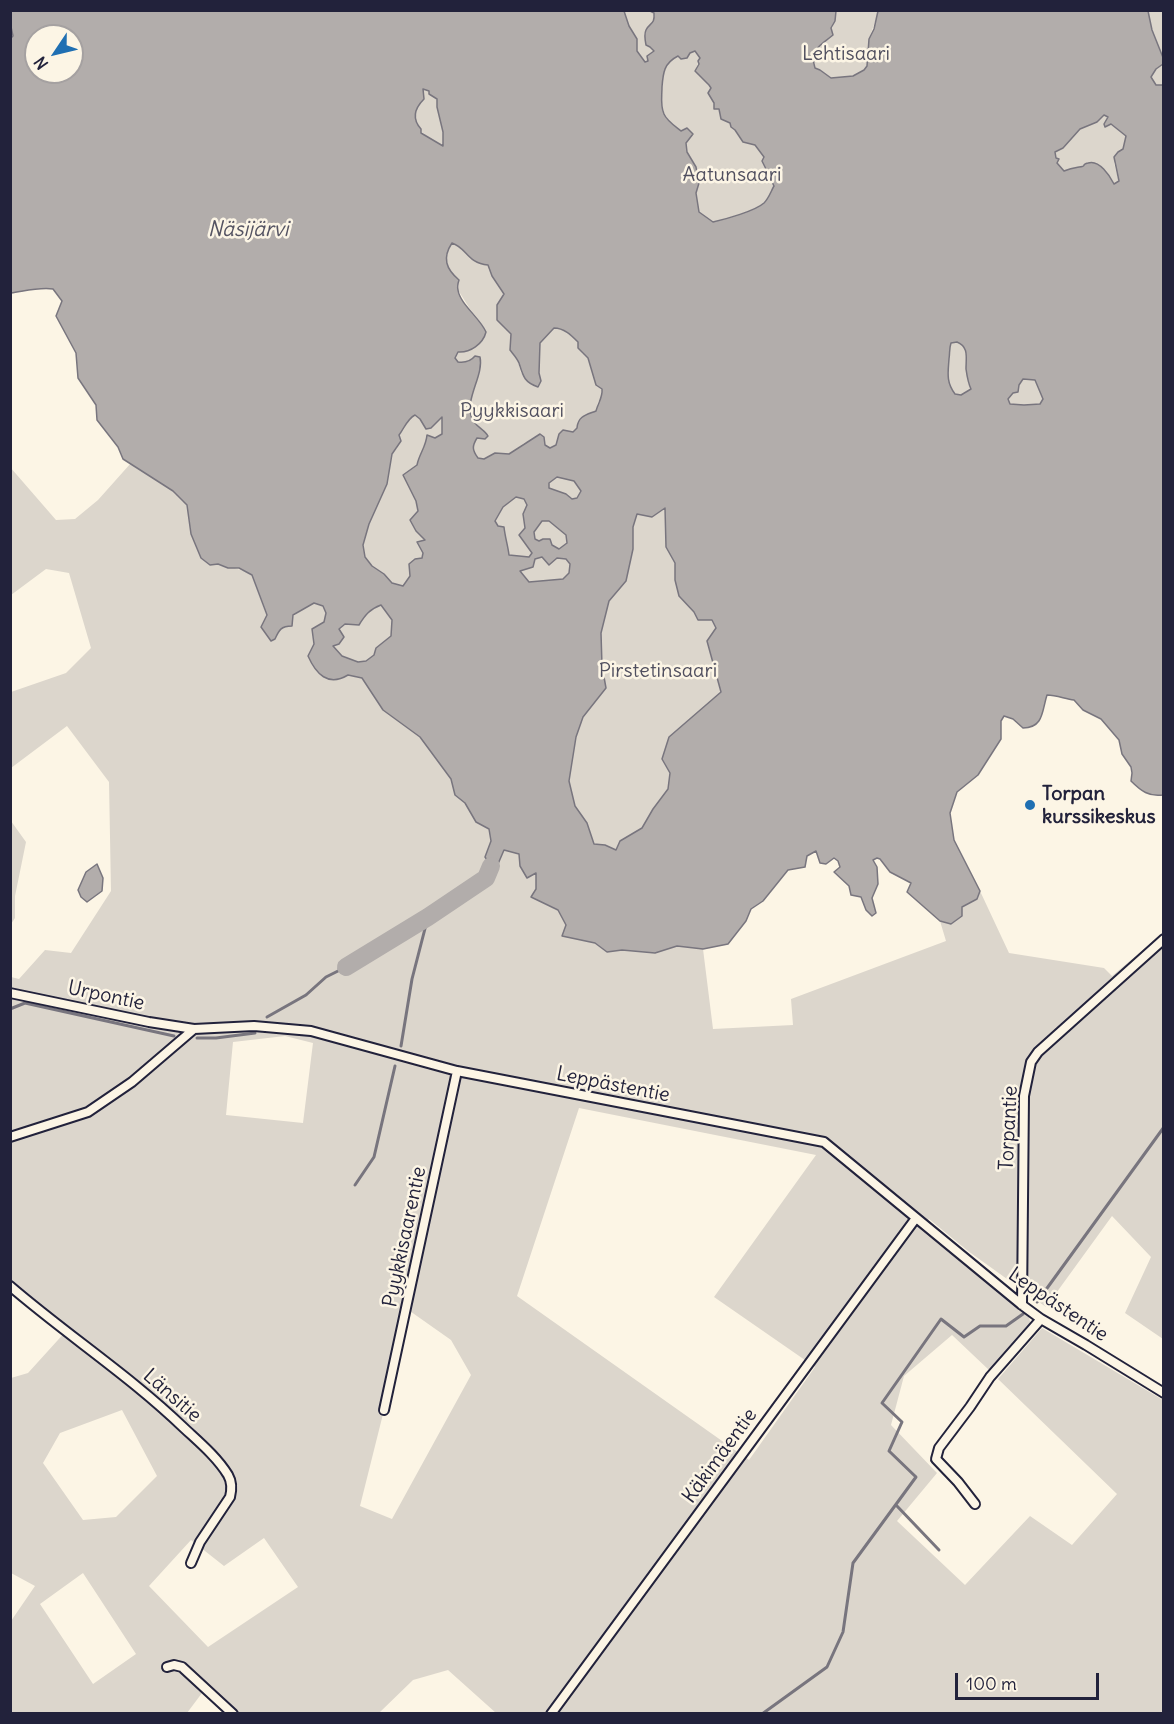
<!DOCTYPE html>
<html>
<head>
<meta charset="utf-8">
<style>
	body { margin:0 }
	#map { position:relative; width:1174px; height:1724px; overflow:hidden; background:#fcf5e5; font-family:Delius,sans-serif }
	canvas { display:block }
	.frame { position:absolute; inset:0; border:12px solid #22223b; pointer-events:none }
	.north { position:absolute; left:24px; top:24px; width:60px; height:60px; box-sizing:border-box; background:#fcf5e5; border:2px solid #a5a1a1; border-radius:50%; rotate:235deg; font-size:16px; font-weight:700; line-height:24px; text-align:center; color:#22223b }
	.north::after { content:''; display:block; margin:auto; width:21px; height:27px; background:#1f6fb2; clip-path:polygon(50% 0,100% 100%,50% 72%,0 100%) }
	.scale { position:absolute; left:955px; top:1673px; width:144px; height:27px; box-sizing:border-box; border:3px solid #22223b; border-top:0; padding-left:8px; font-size:18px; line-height:21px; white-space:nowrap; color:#22223b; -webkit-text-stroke:4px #fcf5e5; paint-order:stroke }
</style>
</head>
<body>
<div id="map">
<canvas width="1174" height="1724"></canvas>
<div class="frame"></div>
<div class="north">N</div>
<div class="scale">100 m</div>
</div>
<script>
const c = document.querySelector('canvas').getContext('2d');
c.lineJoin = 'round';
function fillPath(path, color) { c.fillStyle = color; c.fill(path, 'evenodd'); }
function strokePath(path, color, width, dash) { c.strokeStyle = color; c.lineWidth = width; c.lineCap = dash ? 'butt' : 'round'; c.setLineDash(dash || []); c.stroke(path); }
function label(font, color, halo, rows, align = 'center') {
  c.font = font + ' Delius,sans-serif'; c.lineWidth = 5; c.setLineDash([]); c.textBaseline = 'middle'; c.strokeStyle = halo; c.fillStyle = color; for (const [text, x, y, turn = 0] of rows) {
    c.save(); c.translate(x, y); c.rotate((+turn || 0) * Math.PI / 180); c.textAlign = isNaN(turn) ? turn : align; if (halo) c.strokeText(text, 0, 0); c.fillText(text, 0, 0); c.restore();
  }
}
const green = new Path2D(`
	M650,10L654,13C655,21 652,24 646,29L650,47L654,51L648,61L645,62L637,51V39L629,26L623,12L624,11Z
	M836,11H878V13L869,39L867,66L864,70L853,76L831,78L814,68L812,59L818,45L827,40L835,21Z
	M1148,11H1163V60L1152,30Z
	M695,51L700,58L695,71L709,85L719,111L721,119L730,123L747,142L755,145L764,157L762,161L774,186C771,191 768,199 764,203C754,211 725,219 713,222L699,213L696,193L699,182L696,167L687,152L686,143L690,137C676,129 663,118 661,102C660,96 662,90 662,83C662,77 662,71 666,65C673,55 685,56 695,51Z
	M1163,64V85H1156L1151,78L1156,69Z
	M422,89L429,91V94L437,98V107L443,132L444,147C411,129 412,123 422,89Z
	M1104,115L1109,117L1111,124L1126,136L1123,150L1114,163L1119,182L1114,184L1111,179L1089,162C1081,168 1073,167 1064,171L1057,163L1055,152L1063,148L1080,129L1097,122Z
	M452,243L460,246L464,252L488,265L492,276L504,294L497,305V320L511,334L510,350L518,361L521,373L541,381L539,373L540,343L554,328H561L570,335L578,342L582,353L588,358L594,377L602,389L603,395L598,402L596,411L588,414L577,422V428L573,432L563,430L559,434L557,445L550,448L545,445L544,437L524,443L509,454L516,497L524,499L527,506L542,521H549L566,535V559L570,564L569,573L476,822L489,829L491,841L498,864L504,849L519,854L520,866L527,877L536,872V890L531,897L559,910L566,925L562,936L595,943L607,952L622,950L655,953L677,946L703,949L713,1029L793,1025L791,999L946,941L940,921L951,924L962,907L977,899L980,891L1009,953L1104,968L1112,976L1163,933V1339L1125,1313L1151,1257L1112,1216L1046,1307L968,1251L929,1219L921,1230L1029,1317L1031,1326L990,1371L952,1335L904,1376L891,1425L937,1473L897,1521L965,1585L1030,1516L1072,1545L1117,1494L998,1379L1042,1328L1163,1400V1713H496L448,1670L413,1680L379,1713H226L202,1693L187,1713H11V1621L35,1586L11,1573V1378L28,1373L67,1330L11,1286V977L19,979L45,950L71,953L111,891L109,782L67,726L11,768V692L66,673L91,648L69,573L46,569L11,595L10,467L56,520L75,519L98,500L131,463L173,491L187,505L191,534L210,565C224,564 240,569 252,575L275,639C282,622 298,612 314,603L323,606L326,613L324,622L312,629L314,644L308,656L346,657L342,656L333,646L339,629L345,624L359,625C365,615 370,610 381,605L384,574L372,566L365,557L363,545L369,524L389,472L392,454L397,448L399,435L404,429L411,417L415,415L420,419L424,426L431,428L442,416V434L484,430C480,427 474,424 472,419C466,405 477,379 481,365L472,360L465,363L457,362L455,358L479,320L470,309L458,290L459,280C446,269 442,258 452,243ZM285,1036L313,1043L303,1123L226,1115L233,1042ZM579,1108L816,1155L714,1297L815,1367L749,1460L517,1296ZM407,1309L451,1340L471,1375L392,1519L360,1506L384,1410ZM122,1410L157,1476L116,1517L83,1520L43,1463L60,1433ZM264,1538L298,1587L208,1647L149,1586L191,1540L224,1566ZM83,1573L136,1654L93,1684L40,1604Z
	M956,342C969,347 966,357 966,369C967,376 968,383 971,390L961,395L955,394C946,382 948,373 949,359C950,353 949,349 951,343Z
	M1023,379L1035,380L1043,399L1040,404L1033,406L1010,404L1008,400Z
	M557,477L574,481L581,491L577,498L572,499L566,494L549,488V483Z
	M666,508V547L675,563V580L679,596L694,612L698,620H712L716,628L707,641L721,693L669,737L662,759L670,773L668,789L653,809L642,828L620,841L617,850L605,845L594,844L587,823L575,806L569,781L571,766L540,717L601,654V633L609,601L626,580L633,549V527L637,514Z
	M11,821L26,842L15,896V918L11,924Z`);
const water = new Path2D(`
	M10,11H624L629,26L637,39V51L645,62L648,61L647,56L654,51L650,47L646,45C645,40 644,34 646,30C650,22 655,25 654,13L650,11H836L835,21L831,28L833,35C821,45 809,49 815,68L820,70L831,78L853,76L864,70L867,66L869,39L874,29L878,11H1148L1152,30L1164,60L1163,64L1156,69L1151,77L1156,85H1164L1163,795C1149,797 1141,791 1131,781L1132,773L1131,767L1122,754L1119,740L1101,719L1083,710L1074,700C1065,699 1057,695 1047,695C1042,710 1044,728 1023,728L1013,719L1004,716L1001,721V739L978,775L957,792L950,813L954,840L980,891L977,899L962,907V916L951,924L940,921L907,892L911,883L890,872L880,859L877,858L873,860L877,867L878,884L872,898L876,913L872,916L866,910L861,897L851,895L849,886L834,872L840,867L838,861L834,858L826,864L820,863L816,851L807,856L805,867L788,870L763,901L751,909L746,921L728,944L703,949L677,946L655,953L622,950L607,952L595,943L562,936L566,925L558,910L531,897L536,889V873L527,878L520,866L519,854L504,850L498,864L491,866L485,857L491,841L489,829L476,822L465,803L455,795L451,779L420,737L383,710L362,678L348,675C328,687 316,674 308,656L314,644L312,629L324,622L326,613L323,606L314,603L293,615L292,626C281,626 279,630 275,639L271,641L261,627L267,615L252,575L239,568H228L218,564L210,565L201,558L191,534L187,505L173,491L123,459L118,447L97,420L96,405L78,378L76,353L56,316L62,301L53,289C39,287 25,291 11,293L10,39L13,36L11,27ZM36,36H72V72H36ZM695,51L700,58L698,61L699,64L695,71L709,85L711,88L708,93L714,103V109H719L721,119L730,123L731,127L735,130L743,142L755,145L764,157L762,161L769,175L767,177L771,180L774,186C771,191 769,198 764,203C755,211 726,219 713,222L699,212L696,193L699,183L696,167L687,152L686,143L693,134L687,128L681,131C676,127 667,121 664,114C660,105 662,97 662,87C663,73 664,63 678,56L681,59L687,58L690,53ZM423,89L429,91V94L437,99V107L443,132V146L421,133V129C411,118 415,108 424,99ZM1104,115L1108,117L1104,124L1105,127L1111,124L1126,136L1123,149L1118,152L1114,157L1119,181L1114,184C1110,176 1099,159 1088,163C1080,165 1088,166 1079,167C1072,168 1071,168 1064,171L1057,163L1059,159L1056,158L1055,152L1063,148L1080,129L1097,122ZM452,243C467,248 467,263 488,265L492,276L504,294L497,305V320L511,334L510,350C513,354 517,358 519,363C523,376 524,382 538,387L541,381L539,373L540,343L554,328C564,328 571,335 578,342V348L588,358L596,385L602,389C603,397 598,403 596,411C586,415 578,416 577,428L573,432L563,430L559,434L556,445L550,448L545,445L544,437L540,434L509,454L495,453L484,459L478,458C472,450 472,446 477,438L485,439L488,436C484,429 475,426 472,419C464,399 484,376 480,357L475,356C470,362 465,363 458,362L455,358L458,352C470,353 483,344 486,332C480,318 460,304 458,290C457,286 458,283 459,280C446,269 442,258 452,243ZM957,342C969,347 966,357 966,369C967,376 968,383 971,389L961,395L955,394C946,382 948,373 949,359C950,353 949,349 951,343ZM1023,379L1035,380L1043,399L1040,404L1024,405L1010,404L1008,399L1013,393L1018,392L1019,385ZM415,415L420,419L426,429L431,428L442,417V434L435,438L427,435C426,447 419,454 417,465L403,475L416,501L418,511L410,520L416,531L425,540L417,542L423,553L422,558L415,559L409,564L410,576L403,586L392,583L384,574L372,566L365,557L363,545L369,524L387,484L392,454L401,441L399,435C404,429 407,419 415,415ZM557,477L574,481L581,491L577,498L572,499L566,494L549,488V483ZM516,497L524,499L527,505L523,514L525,528L519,535L532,553L529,557L509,555C508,546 505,537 504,527L498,526L495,521L503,507ZM665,508L666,547L675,563V580L679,596L694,612L698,620H712L716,628L707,641L721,692L669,737L662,759L670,773L668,789L653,809L642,828L620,841L616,850L605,845L594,844L587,823L575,806L569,781L576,737L583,717L606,688L602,666L601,633L609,601L626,581L633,549V527L637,514L652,517ZM542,521H549L566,535L567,543L559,549L552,545L550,539H543L539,541L535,539L534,532ZM542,557L549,565L557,558L566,559L570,564L569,573L563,579L529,582L520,571L533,567L535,559ZM381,605L392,620L391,636L376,648L374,655L366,661L358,662L342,656L333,646L339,644L344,637L339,629L345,624L359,625C365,615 370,609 381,605Z
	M97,864L103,878L102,891L87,902L81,897L78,890L86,872Z`);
const stream = new Path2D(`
	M10,1009L25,1003L174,1036
	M267,1017L306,995L326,977L346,967
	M197,1038H216L255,1033
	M401,1046L412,979L428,917
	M355,1185L374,1157L395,1066
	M1037,1302L1164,1127
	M896,1505L939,1550
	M762,1714L827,1667L843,1632L853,1563L916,1477L889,1451L902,1422L882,1403L941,1319L964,1337L980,1326H1006L1023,1314`);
const river = new Path2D(`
	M346,967L428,917L486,878L491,866`);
const minor = new Path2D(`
	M10,993L149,1022L194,1029
	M10,1137L88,1112L132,1082L194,1029L254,1026L311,1031L457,1071L824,1142L1022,1305L1041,1319L1086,1345L1164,1393
	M10,1286C67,1335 130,1376 184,1428C199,1442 217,1457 228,1475C232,1482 232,1489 230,1497L200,1542L191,1563
	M1022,1305L1024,1096L1031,1062L1038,1052L1164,939
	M384,1410L457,1071
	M975,1504L958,1482L936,1459L939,1448L970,1407L990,1377L1041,1319
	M167,1667L174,1665L182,1667L233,1714
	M551,1714L916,1218`);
const markers = [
	[1030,805,6,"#1f6fb2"]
];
const parkNames = [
	["Lehtisaari",846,54],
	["Aatunsaari",732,175],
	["Pyykkisaari",512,411],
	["Pirstetinsaari",658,671]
];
const poiNames = [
	["Torpan",1042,794],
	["kurssikeskus",1042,817]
];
const streetNames = [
	["Urpontie",106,996,12],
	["Leppästentie",613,1085,11],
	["Torpantie",1009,1128,-87],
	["Pyykkisaarentie",405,1237,-78],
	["Leppästentie",1058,1305,34],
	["Länsitie",172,1396,41],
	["Käkimäentie",720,1456,-54]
];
const waterNames = [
	["Näsijärvi",248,230]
];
fillPath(green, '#dcd6cc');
fillPath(water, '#b2adab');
strokePath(water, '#78757e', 1.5);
strokePath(stream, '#78757e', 3);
strokePath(river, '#b2adab', 18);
strokePath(minor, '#22223b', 12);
strokePath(minor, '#fcf5e5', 8);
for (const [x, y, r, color] of markers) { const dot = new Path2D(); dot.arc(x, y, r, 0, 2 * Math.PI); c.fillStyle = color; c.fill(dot); strokePath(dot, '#fcf5e5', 2); }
label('20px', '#504f5f', '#fcf5e5', parkNames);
label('bold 20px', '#22223b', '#fcf5e5', poiNames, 'left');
label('20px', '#22223b', '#fcf5e5', streetNames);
label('italic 21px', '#545362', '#fcf5e5', waterNames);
</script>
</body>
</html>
